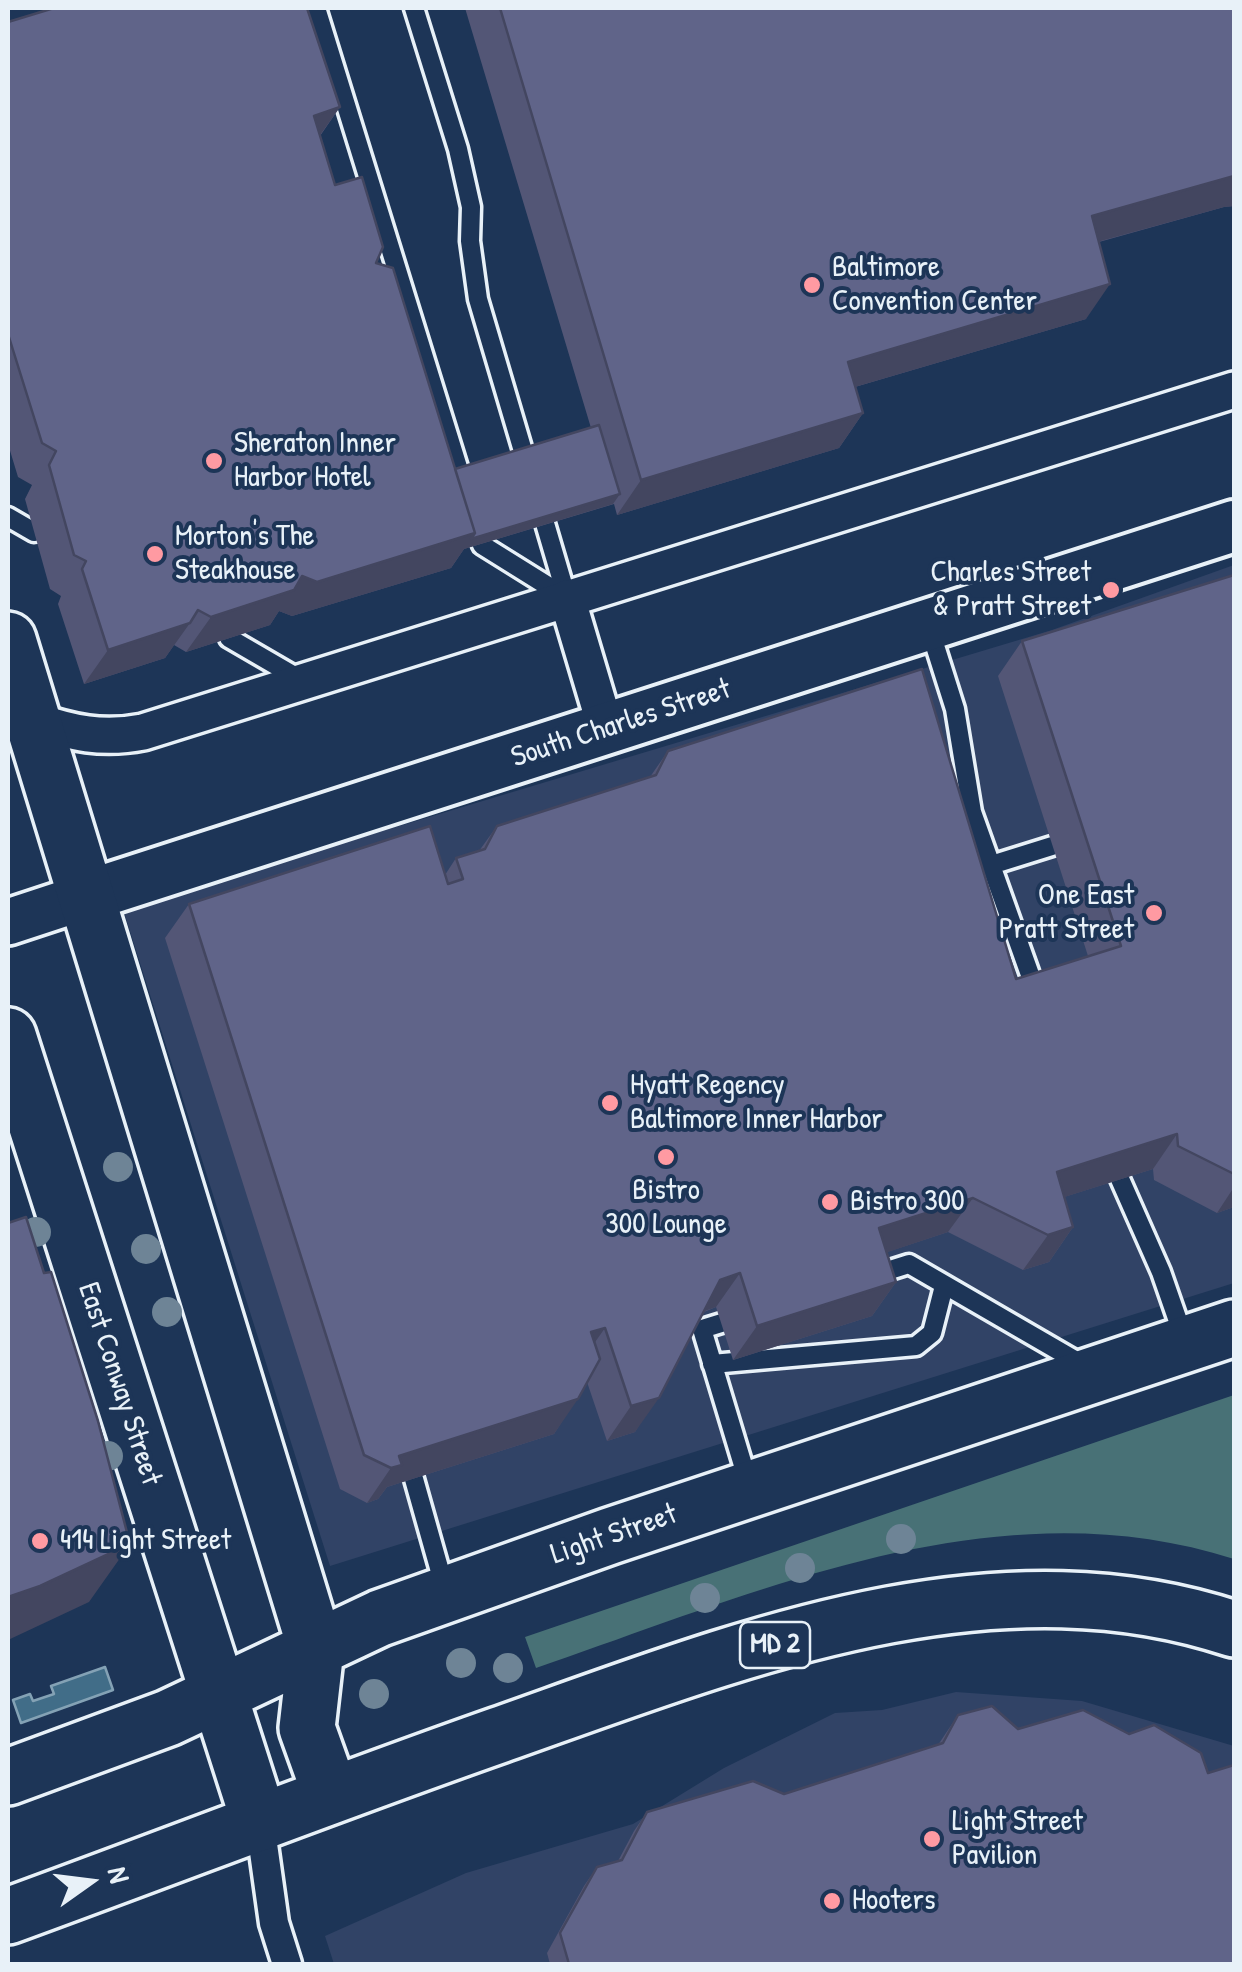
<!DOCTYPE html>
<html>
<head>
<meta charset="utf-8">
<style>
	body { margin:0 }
	#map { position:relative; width:1242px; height:1972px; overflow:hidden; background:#1d3557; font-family:"Patrick Hand",sans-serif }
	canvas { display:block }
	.frame { position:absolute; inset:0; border:10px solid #e8f1f8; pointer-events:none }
	.north { position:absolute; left:40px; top:1832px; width:100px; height:100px; -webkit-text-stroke:8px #1d3557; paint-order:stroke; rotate:76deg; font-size:28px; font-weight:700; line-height:40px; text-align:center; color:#e8f1f8 }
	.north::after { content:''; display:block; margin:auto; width:35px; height:45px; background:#e8f1f8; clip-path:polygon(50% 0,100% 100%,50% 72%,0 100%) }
</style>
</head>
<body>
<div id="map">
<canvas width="1242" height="1972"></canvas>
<div class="frame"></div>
<div class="north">N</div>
</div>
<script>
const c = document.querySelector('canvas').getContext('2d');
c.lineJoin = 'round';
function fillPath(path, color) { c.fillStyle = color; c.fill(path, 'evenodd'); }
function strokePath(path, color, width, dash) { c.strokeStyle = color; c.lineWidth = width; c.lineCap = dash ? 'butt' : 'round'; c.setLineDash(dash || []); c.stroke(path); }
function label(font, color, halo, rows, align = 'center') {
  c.font = font + ' "Patrick Hand",sans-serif'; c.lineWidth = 8; c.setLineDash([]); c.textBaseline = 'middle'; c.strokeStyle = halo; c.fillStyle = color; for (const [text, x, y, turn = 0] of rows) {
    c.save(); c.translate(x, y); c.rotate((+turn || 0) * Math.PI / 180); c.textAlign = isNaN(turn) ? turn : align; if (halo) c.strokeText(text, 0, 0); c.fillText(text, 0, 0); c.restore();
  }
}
const built = new Path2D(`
	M1234,565V1283L330,1566L123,909L1052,630Z
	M956,1692L1082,1701L1234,1746V1964H334L325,1936L466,1873L633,1824L724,1768L835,1713L882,1710Z`);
const green = new Path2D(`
	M1234,1395V1559C997,1483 758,1592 536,1668L525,1637Z`);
const water = new Path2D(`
	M105,1667L113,1690L21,1723L13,1700L30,1694L33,1701L54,1694L51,1686Z`);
const service = new Path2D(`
	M316,8L465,490
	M414,8L458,149L471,207L470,241L478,299L528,468
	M539,503L567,598
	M8,517L34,532
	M475,524L482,545L567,598
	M930,630L955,709L972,812L1038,997
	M229,638L303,681
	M988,866L1052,846
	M1120,1179L1161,1272L1185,1341
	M871,1276L909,1264L1085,1366
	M741,1317L702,1329L749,1485
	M712,1364L916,1346L932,1333L944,1286
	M414,1479L445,1589`);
const pedestrian = new Path2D(`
	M260,1823L274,1923L287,1964`);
const minor = new Path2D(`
	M567,598L606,729
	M33,720C72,733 102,740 143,732L1234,390`);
const tertiary = new Path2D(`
	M8,922L87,896`);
const secondary = new Path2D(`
	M87,896L1234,526`);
const primary = new Path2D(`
	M8,640L316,1649L307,1728L331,1795
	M8,1036L260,1823
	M8,1777L168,1718L380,1618L610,1536L1234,1328
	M8,1916C172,1856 334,1793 499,1735C731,1653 988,1547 1234,1629`);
const trees = [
	[118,1167],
	[36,1232],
	[146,1249],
	[167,1312],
	[108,1456],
	[901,1539],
	[800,1568],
	[705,1598],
	[461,1663],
	[508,1668],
	[374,1694]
];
const wall = new Path2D(`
	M465,8H1234V206L1224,207L1099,242L1086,319L855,387L863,413L839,448L617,515L614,504L464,549L451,568L292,616L279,611L270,625L186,652L174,645L165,658L84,684L58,604L61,596L50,589L25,499L32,485L18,477L8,444V22L340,107L320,136L335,185L376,263L455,469L591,428Z
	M1234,575V1207L1217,1213L1154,1180L1153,1169L1064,1197L1073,1227L1049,1262L1023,1270L948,1232L887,1252L896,1282L872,1316L733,1360L716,1307L704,1312L635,1432L607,1441L587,1382L554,1434L387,1487L378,1499L367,1503L340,1489L165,938L189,904L445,875L456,858L479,851L497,826L650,777L668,751L1016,979L1088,956L998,676L1022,641Z
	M958,1715L1234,1964H550L547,1953L584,1886L597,1867L618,1861L634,1831L647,1812L784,1794L938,1745Z`);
const shadedWall = new Path2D(`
	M340,107L315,142L314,116Z
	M1234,176V206L1224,207L1068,250L1092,216Z
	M1110,284L1086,319L824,396L848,362Z
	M863,413L839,448L617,515L641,480Z
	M620,494L613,504L464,549L451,568L292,616L279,611L270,625L186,652L211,617L302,576Z
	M190,623L165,658L84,684L108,650Z
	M1177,1134L1153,1169L1033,1207L1057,1172Z
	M1234,1187V1207L1217,1213Z
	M973,1198L948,1232L855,1263L879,1228Z
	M1073,1227L1049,1262L1023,1270L1048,1235Z
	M740,1273L716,1307L696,1314L720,1280Z
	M896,1282L872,1316L733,1360L757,1326Z
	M605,1328L581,1362L591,1332Z
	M659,1398L635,1432L607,1441L631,1406Z
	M578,1399L554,1434L387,1487L378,1499L367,1503L399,1456Z
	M130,1544L89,1602L8,1640V1597Z`);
const building = new Path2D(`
	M54,8H307L340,107L314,116L335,185L362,177L383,247L376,263L393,268L475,533L317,582L302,576L294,590L211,617L198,610L190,623L108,650L82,569L86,561L74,555L49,465L56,451L42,443L8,334V22Z
	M500,8H1234V176L1092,216L1110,284L848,362L863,413L641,480Z
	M599,425L620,494L471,539L475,533L455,469Z
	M1234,575V1174L1178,1146L1177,1134L1057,1172L1073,1227L1048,1235L973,1198L879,1228L896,1282L757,1326L740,1273L720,1280L659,1398L631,1406L605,1328L591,1332L600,1359L578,1399L399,1456L402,1465L391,1468L364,1455L189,904L430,826L448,884L463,879L456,858L485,849L497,826L656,775L668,751L922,669L1016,979L1121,946L1022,641Z
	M26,1217L44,1273L51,1272L98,1421L130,1544L40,1586L8,1597V1223Z
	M992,1706L1018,1729L1083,1710L1129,1734L1154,1725L1201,1753L1208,1773L1234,1765V1964H569L560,1933L597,1867L622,1860L647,1812L753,1781L784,1794L943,1743L958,1715Z`);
const markers = [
	[812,285,10,"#ff9aa2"],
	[214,461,10,"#ff9aa2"],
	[155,554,10,"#ff9aa2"],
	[1111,590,10,"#ff9aa2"],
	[1154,913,10,"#ff9aa2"],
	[610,1103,10,"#ff9aa2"],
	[666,1157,10,"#ff9aa2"],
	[830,1202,10,"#ff9aa2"],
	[40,1541,10,"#ff9aa2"],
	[932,1839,10,"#ff9aa2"],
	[832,1901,10,"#ff9aa2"]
];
const shields = [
	[775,1645,70]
];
const shieldNames = [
	["MD 2",775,1645]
];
const poiNames = [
	["Baltimore",832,268],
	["Convention Center",832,302],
	["Sheraton Inner",234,444],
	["Harbor Hotel",234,478],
	["Morton's The",175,537],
	["Steakhouse",175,571],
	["Charles Street",1091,573,"right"],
	["& Pratt Street",1091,607,"right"],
	["One East",1134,896,"right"],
	["Pratt Street",1134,930,"right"],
	["Hyatt Regency",630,1086],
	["Baltimore Inner Harbor",630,1120],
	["Bistro",666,1191,"center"],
	["300 Lounge",666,1225,"center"],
	["Bistro 300",850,1202],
	["414 Light Street",60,1541],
	["Light Street",952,1822],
	["Pavilion",952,1856],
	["Hooters",852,1901]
];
const streetNames = [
	["South Charles Street",621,724,-18],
	["East Conway Street",119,1384,72],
	["Light Street",614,1535,-19]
];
fillPath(built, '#314366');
fillPath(green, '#487176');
fillPath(water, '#416d88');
strokePath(water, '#84a2b5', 2.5);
strokePath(service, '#e8f1f8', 25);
strokePath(pedestrian, '#e8f1f8', 35);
strokePath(minor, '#e8f1f8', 42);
strokePath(tertiary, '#e8f1f8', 52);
strokePath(secondary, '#e8f1f8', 58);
strokePath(primary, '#e8f1f8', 62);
strokePath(service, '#1d3557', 18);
strokePath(pedestrian, '#1d3557', 28);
strokePath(minor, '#1d3557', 35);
strokePath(tertiary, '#1d3557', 45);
strokePath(secondary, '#1d3557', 50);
strokePath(primary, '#1d3557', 55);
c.fillStyle = '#6e8496';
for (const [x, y] of trees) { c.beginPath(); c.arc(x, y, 15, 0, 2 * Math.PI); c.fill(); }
fillPath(wall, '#535676');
fillPath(shadedWall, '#434660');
fillPath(building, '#606489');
strokePath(building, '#434660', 2.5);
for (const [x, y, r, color] of markers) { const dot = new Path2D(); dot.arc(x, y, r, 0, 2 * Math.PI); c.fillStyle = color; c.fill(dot); strokePath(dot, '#1d3557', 4); }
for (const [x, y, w] of shields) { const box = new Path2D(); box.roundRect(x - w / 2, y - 23, w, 46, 8); c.fillStyle = '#1d3557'; c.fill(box); strokePath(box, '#e8f1f8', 2.5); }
label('bold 28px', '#e8f1f8', null, shieldNames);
label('30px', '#e8f1f8', '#1d3557', poiNames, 'left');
label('30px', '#e8f1f8', '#1d3557', streetNames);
</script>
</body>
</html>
